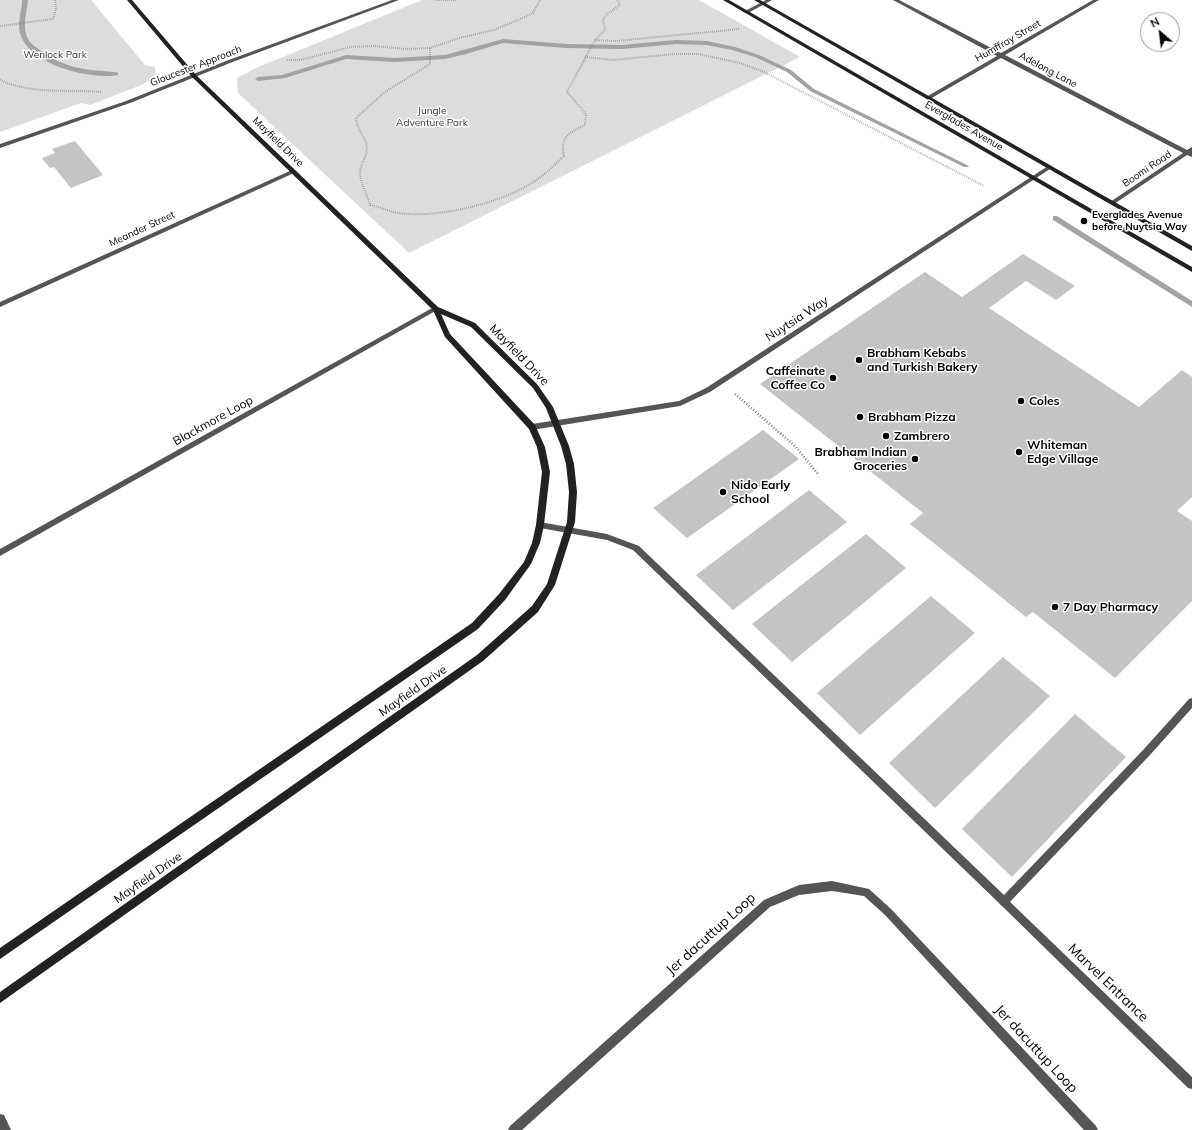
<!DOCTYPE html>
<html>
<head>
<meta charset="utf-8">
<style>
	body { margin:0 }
	#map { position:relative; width:1192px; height:1130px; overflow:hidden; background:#fff; font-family:Mulish,sans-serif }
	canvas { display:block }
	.north { position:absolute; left:1140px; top:12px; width:40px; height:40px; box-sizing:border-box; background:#fff; border:1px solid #999; border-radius:50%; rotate:332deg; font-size:11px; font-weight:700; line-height:16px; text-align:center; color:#000 }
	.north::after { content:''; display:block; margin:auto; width:14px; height:18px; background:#000; clip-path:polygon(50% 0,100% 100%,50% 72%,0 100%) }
</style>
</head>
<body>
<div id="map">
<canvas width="1192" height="1130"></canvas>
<div class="north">N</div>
</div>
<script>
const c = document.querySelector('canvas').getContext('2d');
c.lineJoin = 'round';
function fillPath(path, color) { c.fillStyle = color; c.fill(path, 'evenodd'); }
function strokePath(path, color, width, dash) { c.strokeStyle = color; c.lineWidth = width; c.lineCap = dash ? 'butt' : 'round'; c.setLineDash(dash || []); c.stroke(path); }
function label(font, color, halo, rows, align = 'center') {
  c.font = font + ' Mulish,sans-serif'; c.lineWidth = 3; c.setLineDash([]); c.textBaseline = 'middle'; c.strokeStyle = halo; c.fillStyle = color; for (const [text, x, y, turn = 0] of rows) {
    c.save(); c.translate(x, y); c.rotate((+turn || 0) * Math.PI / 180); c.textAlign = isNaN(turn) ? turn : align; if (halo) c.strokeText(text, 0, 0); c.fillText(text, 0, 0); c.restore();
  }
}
const green = new Path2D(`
	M0,0H91L145,65L155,67L156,74L144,84L90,105L81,103L0,132Z
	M422,0H699L800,57L409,253L238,93L237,78L256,68Z`);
const stream = new Path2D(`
	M22,0H28C27,11 23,23 26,34C28,42 34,46 40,50C65,69 86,70 116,72L118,73V75C90,80 28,65 20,33C17,23 22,11 22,0Z
	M503,39L566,44L622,45L676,40L707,41L735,47L759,55L791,70L814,89L969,166L968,167H964L810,91L787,72L755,57L732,50L707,45L676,44L622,49L566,48L503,43L466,54L445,59L395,62L346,59L285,78L258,81L255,79L258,77L282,75L346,55L395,58L445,55Z
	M1053,216H1057L1192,301V307L1053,220Z`);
const building = new Path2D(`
	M75,141L103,175L71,188L54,167L50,168L42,158L55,153L52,149Z
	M1023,254L1075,286L1056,300L1026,281L989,308L1139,407L1182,370L1192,377V497L1177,511L1192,521V601L1115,678L1033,612L1026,617L910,524L923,513L760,384L925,272L962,297Z
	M763,430L799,459L687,538L653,508Z
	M809,490L847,522L733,610L696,575Z
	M866,534L906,568L792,662L752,624Z
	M931,596L975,633L860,735L817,693Z
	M1003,657L1050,696L935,808L889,763Z
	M1075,714L1126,757L1012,877L962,829Z`);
const pathFar1 = new Path2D(`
	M435,0H457
	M0,26L53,19L56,8L55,0
	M595,40L616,41L740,29
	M430,48V64L385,92L356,118C356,130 366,136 367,147C367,157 361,163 360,172C359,178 368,198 370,205C381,207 390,212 399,213C438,219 508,202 539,178C548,172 556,163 564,156C560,136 569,133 585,125L586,114L567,92L595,40L605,30L603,20L607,14L620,5L617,0
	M585,57L613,60L674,54H698L740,63L764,72L984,186
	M287,60H300L351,47L374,46L407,49L430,48L459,38L494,30L525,17L533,13L540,0
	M0,80C33,95 67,89 102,92`);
const path = new Path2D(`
	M735,394L795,446L818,474`);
const lane = new Path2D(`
	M540,522L607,534L639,546L1004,895L1144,749L1189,699L1192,698V708L1150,755L1007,905L1004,907L1001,905L633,550L607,540L540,528L537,527L536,525L537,523Z`);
const street = new Path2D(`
	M392,0H399L230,63L130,103L0,148V144L126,101L226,61Z
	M766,0H772L748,13L743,12Z
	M893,0H899L1001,53L1093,0H1099L1005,55L1187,150L1192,147V157L1187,155L1114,204H1110V202L1183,153L1001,58L930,99H926V97L997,56Z
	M1048,166L1050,167V169L710,392L680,406L532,430L528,427L532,424L679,401L706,388Z
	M292,170L294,171V173L0,307V302Z
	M434,307H436L439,309L0,556V549Z
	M832,881L869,889L891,909L1096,1126L1098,1130H1084L885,915L864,896L832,891L799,895L770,907L522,1130H508L510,1126L764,900L799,885Z
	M1004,897L1007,899L1192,1077V1089L1188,1088L1001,905L999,902L1001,899Z
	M0,1114L4,1115L11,1130H0Z`);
const secondary = new Path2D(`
	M127,0H132L196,75L438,307L475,323L537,384L553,407L569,446L574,464L577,492L575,522L555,585L538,612L483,661L0,1003V992L477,655L532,606L547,584L567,522L569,492L566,464L561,446L546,408L533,388L471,327L441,314L450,334L535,425L545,447L550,472L544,525L540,543L531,564L505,600L478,629L0,959V948L472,623L499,594L524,562L532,543L536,525L542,472L537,447L529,429L445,337L433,310L192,77Z
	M723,0H729L1192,267V272Z
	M754,0H760L1192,246V251Z`);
const markers = [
	[1084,221,4,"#000"],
	[859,360,4,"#000"],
	[833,378,4,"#000"],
	[1021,401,4,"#000"],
	[860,417,4,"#000"],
	[886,436,4,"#000"],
	[1019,452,4,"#000"],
	[915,459,4,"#000"],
	[723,492,4,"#000"],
	[1055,607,4,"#000"]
];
const farStreetnames = [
	["Humffray Street",1008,41,-30],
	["Gloucester Approach",196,66,-21],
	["Adelong Lane",1048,70,28],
	["Everglades Avenue",964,126,30],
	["Mayfield Drive",278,142,44],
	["Boomi Road",1147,169,-34],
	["Meander Street",142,229,-25]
];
const farParknames = [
	["Wenlock Park",55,55],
	["Jungle",432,111],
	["Adventure Park",432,123]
];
const farPoinames = [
	["Everglades Avenue",1092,215],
	["before Nuytsia Way",1092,227]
];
const streetNames = [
	["Nuytsia Way",797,319,-33],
	["Mayfield Drive",519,355,46],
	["Blackmore Loop",213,421,-29],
	["Mayfield Drive",413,691,-35],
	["Mayfield Drive",148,878,-35]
];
const poiNames = [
	["Brabham Kebabs",867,353],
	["and Turkish Bakery",867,367],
	["Caffeinate",825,371,"right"],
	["Coffee Co",825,385,"right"],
	["Coles",1029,401],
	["Brabham Pizza",868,417],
	["Zambrero",894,436],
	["Whiteman",1027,445],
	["Edge Village",1027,459],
	["Brabham Indian",907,452,"right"],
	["Groceries",907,466,"right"],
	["Nido Early",731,485],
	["School",731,499],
	["7 Day Pharmacy",1063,607]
];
const nearStreetnames = [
	["Jer dacuttup Loop",711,934,-42],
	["Marvel Entrance",1108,983,44],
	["Jer dacuttup Loop",1036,1049,47]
];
fillPath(green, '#dcdcdc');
fillPath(stream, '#a3a3a3');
fillPath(building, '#c4c4c4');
strokePath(pathFar1, '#777', 2, [0.5, 1.5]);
strokePath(path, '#777', 2.5, [1, 2]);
fillPath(lane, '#555');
fillPath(street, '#555');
fillPath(secondary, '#222');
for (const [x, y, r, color] of markers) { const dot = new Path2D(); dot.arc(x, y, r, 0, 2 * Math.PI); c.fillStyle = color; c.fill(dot); strokePath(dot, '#fff', 1.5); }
label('10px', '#000', '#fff', farStreetnames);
label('10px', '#333', '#fff', farParknames);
label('bold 10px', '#000', '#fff', farPoinames, 'left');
label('12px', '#000', '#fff', streetNames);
label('bold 12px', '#000', '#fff', poiNames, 'left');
label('14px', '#000', '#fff', nearStreetnames);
</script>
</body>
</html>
